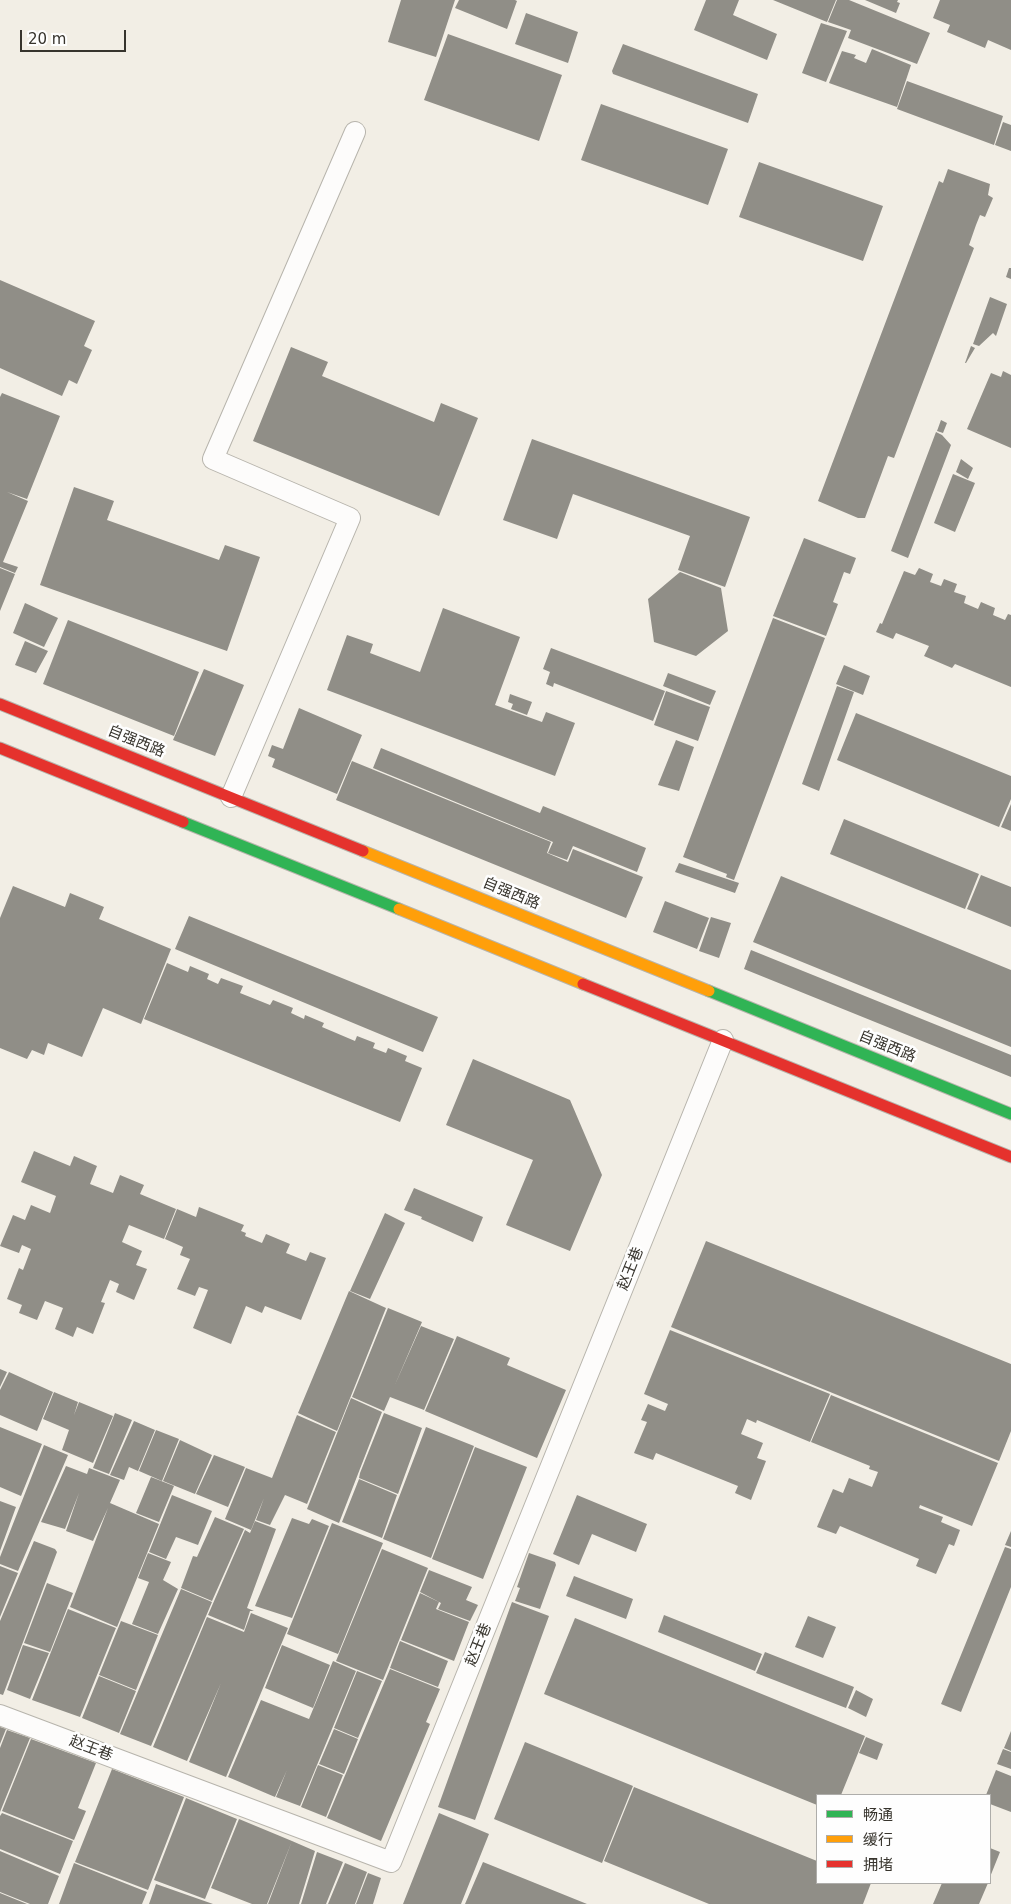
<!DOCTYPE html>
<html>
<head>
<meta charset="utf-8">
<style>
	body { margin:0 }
	#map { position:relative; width:1011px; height:1904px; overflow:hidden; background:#f2eee5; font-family:"DejaVu Sans","Noto Sans SC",sans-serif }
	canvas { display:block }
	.legend { position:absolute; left:816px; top:1794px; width:175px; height:90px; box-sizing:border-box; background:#fefefe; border:1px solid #aeadaa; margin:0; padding:6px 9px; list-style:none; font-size:15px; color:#37342d }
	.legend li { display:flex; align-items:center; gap:10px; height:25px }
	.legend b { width:25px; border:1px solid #aeadaa }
	.scale { position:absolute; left:20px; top:30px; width:106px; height:22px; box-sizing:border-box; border:2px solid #37342d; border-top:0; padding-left:6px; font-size:15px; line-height:18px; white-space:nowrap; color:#37342d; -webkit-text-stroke:4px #fefefe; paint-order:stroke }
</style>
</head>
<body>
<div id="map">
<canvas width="1011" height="1904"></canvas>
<ul class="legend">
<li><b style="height:6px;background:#30b455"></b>畅通</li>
<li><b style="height:6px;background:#ff9f0a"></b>缓行</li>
<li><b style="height:6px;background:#e5322d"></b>拥堵</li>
</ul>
<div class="scale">20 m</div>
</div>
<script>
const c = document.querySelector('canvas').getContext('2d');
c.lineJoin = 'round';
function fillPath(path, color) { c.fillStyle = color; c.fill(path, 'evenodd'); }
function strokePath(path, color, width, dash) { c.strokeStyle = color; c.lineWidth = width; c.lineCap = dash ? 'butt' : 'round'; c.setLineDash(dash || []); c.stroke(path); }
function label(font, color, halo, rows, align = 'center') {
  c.font = font + ' "DejaVu Sans","Noto Sans SC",sans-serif'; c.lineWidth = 5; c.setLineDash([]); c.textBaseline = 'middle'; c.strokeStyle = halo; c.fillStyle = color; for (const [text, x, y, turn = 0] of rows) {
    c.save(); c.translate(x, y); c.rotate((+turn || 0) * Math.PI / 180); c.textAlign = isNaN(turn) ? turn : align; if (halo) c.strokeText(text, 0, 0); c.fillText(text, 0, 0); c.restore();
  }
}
const building = new Path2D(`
	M401,0H455L436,57L388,42Z
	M459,0H515L517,1L507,29L455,8Z
	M706,0H739L733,15L777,34L767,60L694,30Z
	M773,0H836L827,22Z
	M837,0H849L930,33L917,64L848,38L851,30L828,22Z
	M865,0H898L897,2L900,3L896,13Z
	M940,0H1011V50L988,40L985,48L947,32L950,25L933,18Z
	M526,13L578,32L568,63L515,44Z
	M821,23L847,31L826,82L802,73Z
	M448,34L562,75L539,141L424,100Z
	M623,44L758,94L748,123L613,74L612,71Z
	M872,49L911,65L897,107L829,83L842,51L856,55L854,58L866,63Z
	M907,81L1003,116L994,145L897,109Z
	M601,104L728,149L708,205L581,160Z
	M1003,122L1011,125V151L995,145Z
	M759,162L883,206L863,261L739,217Z
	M948,169L990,184L988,195L993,198L985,217L980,215L976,225L969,245L974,248L894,458L888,456L865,518H858L818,501L939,181L943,183Z
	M1009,268H1011V279L1006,277Z
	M0,280L95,321L84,346L92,350L77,384L69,380L62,396L0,368Z
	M990,297L1007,304L996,336L993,333L979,346L973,344Z
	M971,346L975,348L966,363H965Z
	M291,347L328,362L322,376L434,422L441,403L478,418L439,516L253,441Z
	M1003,371L1011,375V448L967,429L991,373L1001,377Z
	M2,393L60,416L27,499L7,492L28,501L3,562L18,567L15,573L0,567V397Z
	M941,420L947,423L943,433L937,431Z
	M936,432L942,435L951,445L908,558L891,551Z
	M532,439L750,517L725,587L678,570L690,536L573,494L557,539L503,520Z
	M961,459L973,468L968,479L956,472Z
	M953,474L975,483L955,532L934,523Z
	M74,487L114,501L107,520L219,560L225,545L260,557L227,651L40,585Z
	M804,538L856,558L850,574L844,572L833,602L838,604L826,636L773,616Z
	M0,568L15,574L0,611Z
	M919,568L933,574L930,582L941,586L944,579L957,584L954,592L966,596L964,603L978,609L981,602L995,608L993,615L1005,620L1008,614L1011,615V687L955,664L952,668L924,656L929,646L896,633L893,639L876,632L880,623L882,624L904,571L915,575Z
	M680,572L721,588L728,631L696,656L654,642L648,599Z
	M25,603L58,618L44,647L13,633Z
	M443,608L520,637L495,705L542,722L546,712L575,723L555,776L327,690L347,635L373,644L370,653L420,672Z
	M773,618L825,638L734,880L726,877L727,874L683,857Z
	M68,620L199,672L174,736L43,684Z
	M25,641L48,651L36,673L15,665Z
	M551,648L665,691L653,721L554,683L553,687L546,684L550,672L543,669Z
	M844,665L870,676L863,695L836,684Z
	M204,669L244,685L215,756L173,740Z
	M668,673L716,691L710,705L663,686Z
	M837,686L854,692L819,791L802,784Z
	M666,691L710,707L698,741L654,725Z
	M510,694L532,702L527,715L511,709L513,704L508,702Z
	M299,708L362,735L337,794L272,767L275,759L268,756L272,745L283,749Z
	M856,713L1011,776V799L999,827L837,760Z
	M676,740L694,747L679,791L658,785Z
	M381,748L540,813L543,806L646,848L637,872L573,846L567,860L548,853L553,842L373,768Z
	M352,761L551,842L547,853L568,862L573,849L643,877L626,918L336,800Z
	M1011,804V831L1001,827Z
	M844,819L979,874L965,909L830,854Z
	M679,863L739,883L735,893L675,872Z
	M981,875L1011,887V927L967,909Z
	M781,876L1011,970V1047L753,942Z
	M13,886L65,907L70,893L104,907L99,919L171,949L141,1024L103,1008L82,1057L48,1043L44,1055L32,1050L27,1059L0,1048V918Z
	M665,901L709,918L697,949L653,932Z
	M189,916L438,1017L423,1052L175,949Z
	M711,917L731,923L719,958L699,951Z
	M751,950L1011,1055V1077L744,969Z
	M167,963L188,972L190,966L209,974L207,979L218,984L221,978L243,986L240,993L270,1005L273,1000L293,1008L291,1013L304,1019L305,1015L324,1023L322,1027L355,1041L357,1036L375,1043L373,1048L386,1053L388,1048L407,1056L405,1061L422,1068L400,1122L144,1019Z
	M473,1059L570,1100L602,1175L570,1251L506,1225L533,1160L446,1125Z
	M34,1151L70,1166L74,1156L97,1166L90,1184L113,1193L120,1175L144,1185L140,1194L176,1209L164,1239L129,1225L122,1242L142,1251L136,1265L147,1269L134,1300L116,1292L119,1284L110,1280L101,1302L105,1303L93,1334L77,1327L73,1337L55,1329L63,1308L45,1301L37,1320L19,1313L22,1305L7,1299L19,1268L23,1270L31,1249L22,1245L19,1253L0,1246L13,1215L25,1220L31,1205L50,1213L56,1196L21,1182Z
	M414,1188L483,1217L473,1242L421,1219L422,1217L404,1210Z
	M199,1207L244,1225L241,1231L246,1233L245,1236L262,1243L266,1234L290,1244L286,1253L306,1261L310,1252L326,1258L301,1320L265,1306L262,1313L246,1306L231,1344L193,1328L208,1290L199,1287L195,1296L177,1289L190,1259L180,1255L183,1247L165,1239L177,1209L196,1217Z
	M385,1213L405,1223L370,1299L350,1291Z
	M706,1241L1011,1364V1431L999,1461L671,1327Z
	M349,1291L386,1308L337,1431L298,1413Z
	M388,1308L422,1322L394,1387L421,1326L454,1339L424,1410L390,1397L384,1411L352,1397Z
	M670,1330L830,1394L810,1442L757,1420L756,1423L747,1419L741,1434L763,1443L757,1458L766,1461L751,1500L735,1493L738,1486L656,1453L653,1460L634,1453L647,1422L641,1420L648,1404L665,1411L668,1404L644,1394Z
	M457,1336L510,1358L507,1365L566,1390L537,1458L425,1411Z
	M0,1369L7,1372L0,1387Z
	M9,1372L53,1392L37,1431L0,1415V1390Z
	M54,1392L78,1402L74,1415L79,1402L113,1416L93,1463L62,1450L69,1430L43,1419Z
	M831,1395L998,1463L972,1526L920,1505L919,1508L943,1517L941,1522L960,1530L954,1546L949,1544L936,1574L916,1566L919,1559L840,1526L836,1534L817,1527L833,1489L843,1493L849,1478L872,1487L878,1472L869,1469L870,1466L811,1442Z
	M351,1398L382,1412L339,1523L307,1509Z
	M115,1413L132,1420L109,1474L93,1468Z
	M384,1413L422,1428L398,1494L359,1478L360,1473Z
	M297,1415L336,1432L307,1504L285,1495L270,1525L256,1520L264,1498L251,1530L225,1519L246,1468L272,1478Z
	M134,1421L155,1430L138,1471L129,1467L124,1480L110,1475Z
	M0,1427L42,1444L21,1496L0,1487Z
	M426,1427L474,1446L431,1558L383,1539Z
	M156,1430L179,1439L162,1481L139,1471Z
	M180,1440L212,1455L195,1494L163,1481Z
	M44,1445L68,1455L18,1571L0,1564V1557Z
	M475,1447L527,1467L483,1579L432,1559Z
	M214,1455L245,1467L228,1507L196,1494Z
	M66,1466L87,1474L89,1468L120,1480L110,1503L159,1524L117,1627L70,1607L108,1508L93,1541L66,1531L79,1493L65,1529L41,1522Z
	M151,1477L174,1486L159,1522L136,1513Z
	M359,1479L397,1495L382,1538L342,1522Z
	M172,1495L212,1511L198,1545L176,1537L166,1559L149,1552Z
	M577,1495L647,1524L636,1552L592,1534L579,1565L553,1554Z
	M0,1501L16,1507L0,1551Z
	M215,1517L244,1529L212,1601L181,1588L193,1556L197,1557Z
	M292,1518L309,1524L312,1519L329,1526L292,1618L255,1606Z
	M255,1521L276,1529L247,1608L254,1611H250L244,1630L208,1615L245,1530L250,1533Z
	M332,1523L383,1543L338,1654L287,1634Z
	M1011,1531V1547L1005,1545Z
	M34,1541L55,1549L57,1552L3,1695L0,1694V1621Z
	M1005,1547L1011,1549V1587L961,1712L941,1704Z
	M382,1549L428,1568L383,1680L336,1661Z
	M148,1553L171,1562L163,1580L178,1589L158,1634L132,1624L149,1582L138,1578Z
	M529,1553L555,1562L556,1565L540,1609L515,1601L520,1588L517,1587Z
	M0,1566L18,1573L0,1617Z
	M429,1570L472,1587L466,1600L478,1605L470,1621L438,1609L441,1603L420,1592Z
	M574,1576L633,1599L626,1619L566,1596Z
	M47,1583L73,1593L50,1652L24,1643Z
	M181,1589L212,1602L151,1746L120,1734Z
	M420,1593L439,1602L436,1609L469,1622L454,1661L401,1640Z
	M512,1602L549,1616L475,1820L438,1807Z
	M68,1609L116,1628L80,1717L32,1700Z
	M251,1613L288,1628L226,1777L189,1762L221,1683L187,1761L153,1747L207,1617L244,1632Z
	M664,1615L762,1654L755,1671L658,1632Z
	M808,1616L836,1627L823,1658L795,1647Z
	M575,1618L865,1736L841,1795H817V1805L544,1694Z
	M121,1621L158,1635L136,1690L99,1675Z
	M400,1641L448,1661L438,1687L390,1668Z
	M23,1645L49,1653L30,1699L7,1690Z
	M282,1645L330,1665L313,1708L265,1688Z
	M765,1652L854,1687L846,1708L756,1673Z
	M333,1661L356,1671L300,1806L276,1797L287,1770L275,1797L228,1777L261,1700L309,1719Z
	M390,1669L440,1689L426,1722L430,1724L381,1841L327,1818Z
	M357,1671L382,1681L358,1738L334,1728Z
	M99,1676L136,1691L119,1733L82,1718Z
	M856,1690L873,1699L866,1717L848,1708Z
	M0,1727L6,1729L0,1744Z
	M334,1729L358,1739L344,1774L319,1764Z
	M7,1730L30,1738L0,1812V1748Z
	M1011,1731V1751L1004,1748Z
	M866,1737L883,1744L877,1760L859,1753Z
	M31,1739L96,1763L78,1808L86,1811L74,1840L2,1811Z
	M525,1742L633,1786L602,1863L494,1819Z
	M1003,1749L1011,1752V1769L997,1764Z
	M318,1765L343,1775L326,1817L301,1807Z
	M112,1769L184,1797L148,1890L75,1862Z
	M996,1770L1011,1776V1812L990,1804V1795H986Z
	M634,1787L817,1861V1883H871L863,1904H709L604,1861Z
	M186,1798L237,1819L205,1899L154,1880Z
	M2,1813L73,1841L60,1874L0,1849V1816Z
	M439,1813L489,1834L461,1904H403Z
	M239,1819L292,1841L267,1904H252L211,1888Z
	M292,1841L315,1851L299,1904H268Z
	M990,1848L1000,1852L990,1877Z
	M0,1851L59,1876L48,1904H30L0,1892Z
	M317,1852L343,1862L326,1904H301Z
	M483,1862L587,1904H465Z
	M74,1863L147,1892L142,1904H59Z
	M345,1863L367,1872L355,1904H328Z
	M368,1873L381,1878L373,1904H356Z
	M942,1883H988L979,1904H933Z
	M156,1884L213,1904H149Z
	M0,1893L27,1904H0Z`);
const lane = new Path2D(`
	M231,797L350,518L213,459L355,132
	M0,1715L391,1862L723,1040`);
const fast = new Path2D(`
	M183,822L399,909
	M709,991L1011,1114`);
const slow = new Path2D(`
	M363,851L709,991
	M399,909L583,984`);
const jam = new Path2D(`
	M0,704L363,851
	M0,748L183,822
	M583,984L1011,1157`);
const streetNames = [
	["自强西路",136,742,22],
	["自强西路",511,894,22],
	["自强西路",887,1047,22],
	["赵王巷",631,1269,-68],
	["赵王巷",479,1645,-68],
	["赵王巷",91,1749,21]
];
fillPath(building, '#908e87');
strokePath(lane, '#b7b4ac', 22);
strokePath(fast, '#b7b4ac', 13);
strokePath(slow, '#b7b4ac', 13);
strokePath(jam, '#b7b4ac', 13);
strokePath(lane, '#fdfcfb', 20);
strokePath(fast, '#30b455', 11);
strokePath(slow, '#ff9f0a', 11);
strokePath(jam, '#e5322d', 11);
label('15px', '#37342d', '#fefefe', streetNames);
</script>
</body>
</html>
